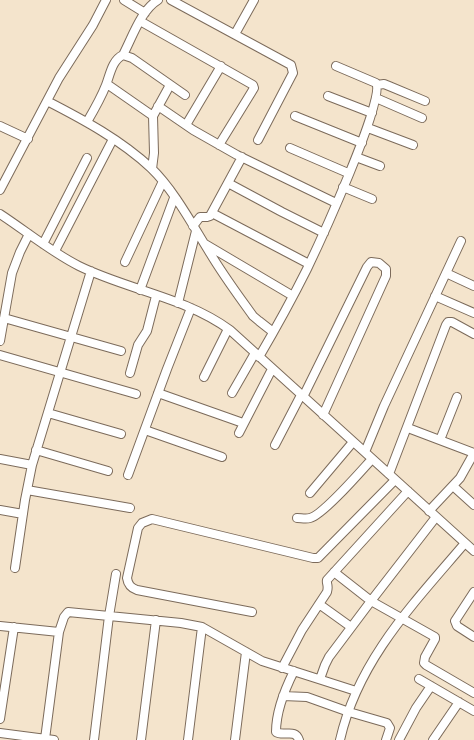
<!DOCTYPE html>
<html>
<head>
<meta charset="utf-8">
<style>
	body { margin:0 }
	canvas { display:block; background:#f4e4cc }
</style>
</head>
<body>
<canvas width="474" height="740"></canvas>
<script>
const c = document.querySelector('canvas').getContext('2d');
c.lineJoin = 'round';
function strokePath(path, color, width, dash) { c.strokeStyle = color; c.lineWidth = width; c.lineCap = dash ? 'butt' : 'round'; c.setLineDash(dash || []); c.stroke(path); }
const minor = new Path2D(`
	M124,0L145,13
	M171,0L291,65L293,73L258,140
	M140,21L253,85L254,88L251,93L219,145
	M235,34L254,0
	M123,55C132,38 141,10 158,0
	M107,84L153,116
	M377,85L384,84L389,86L425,101
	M328,96L372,113
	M376,98L422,118
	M47,101C84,120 121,140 151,168C174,190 193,226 210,253C223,275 238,295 253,316L259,321L273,332
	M158,106L193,130L237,155L336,203
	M295,116L362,143
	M87,122C94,110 101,98 106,85C110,75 112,60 123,55L132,58L185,95
	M186,125L221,66
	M0,126L28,139
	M368,128L413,145
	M290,148L348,173
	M356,157L380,166
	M152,169L154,153L153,116L170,85
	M228,183L282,212L324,233
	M343,187L372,199
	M0,190L59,78L93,25L106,0
	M212,213L309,264
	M0,214C26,231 51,252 79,266C128,290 185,297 230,330L474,551
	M193,226L200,217H207L210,216L242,157
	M43,244L87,158
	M205,244L293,296
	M55,251L113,139
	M125,262L163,181
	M446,273L474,286
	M140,290L174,198
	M435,296L474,313
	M178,303L196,231
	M4,318L121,351
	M0,341L12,273L20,252L29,234
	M0,355L136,394
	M259,357C276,328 292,299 307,269C318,246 386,99 376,83L336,66
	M130,373L138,345L147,331L156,296
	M204,377L228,329
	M158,393L243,423
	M232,393L255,353
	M303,397L367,267L371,262L379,263L386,269V276L323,415
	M48,413L121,434
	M408,428L474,453
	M145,430L222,457
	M239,433L272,369
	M440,440L457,397
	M275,445L301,395
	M36,450L108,471
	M365,452L384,406L461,241
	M0,459L32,465
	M389,474L446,325L448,322H452L474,334
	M128,475L167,369L191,308
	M453,486L474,505
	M27,490L130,508
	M310,493L353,442
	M0,510L23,514
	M429,511L460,478L474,453
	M297,518C301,518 306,519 310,518C323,515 361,471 372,459
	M15,568L25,500L32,465L91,271
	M334,572L371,601L435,637V639L425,657L424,663L426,665L474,693
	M474,592L455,621L457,626L474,637
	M319,604L351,627
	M252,612L137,590C131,588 128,585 127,578L138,528L142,523L152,519L313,558H318L395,480
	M0,626L59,632
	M282,668L302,630L327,592C329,585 326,583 327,580L408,491
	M294,671C285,689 276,711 276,732C284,737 295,728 299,740
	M320,679L325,665L329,657L371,601L436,517
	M419,679L474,711
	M283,696L307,697L349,712L387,723L390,728L386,740
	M0,719L14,627
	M0,733L54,740
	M45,739L59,632L64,617L68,612L181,623L202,627L262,661L356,691
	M94,740L109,616L116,574
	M141,740L156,620
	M188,740L202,627
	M235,740L246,652
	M340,740C358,660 414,603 465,543
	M399,740L416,708L431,686
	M433,740L459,702`);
strokePath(minor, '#7c6b5b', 10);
strokePath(minor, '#fff', 8);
</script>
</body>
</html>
